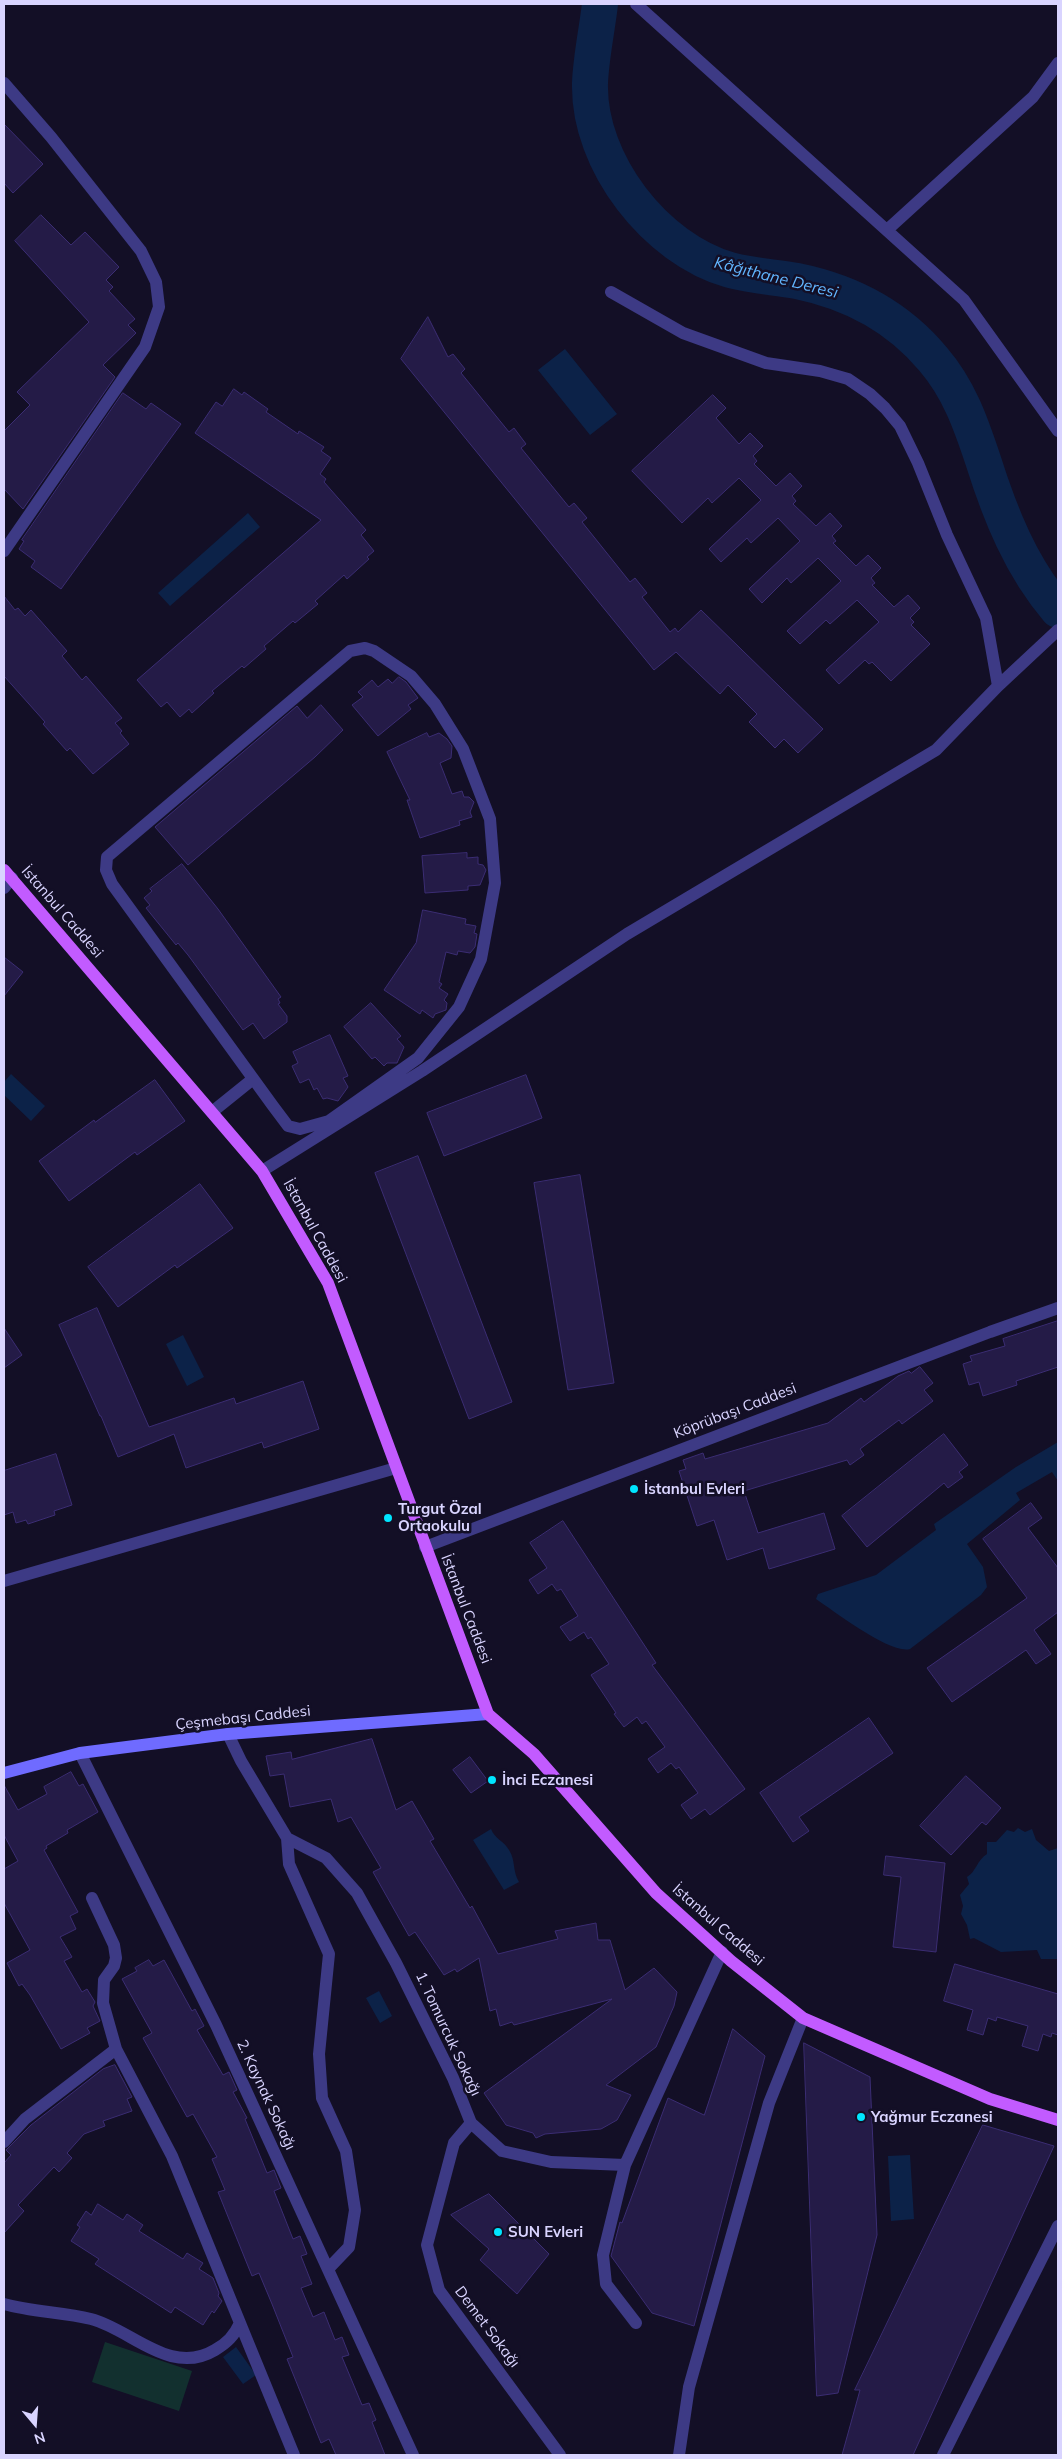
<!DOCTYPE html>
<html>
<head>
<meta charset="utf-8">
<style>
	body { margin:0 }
	#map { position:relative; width:1062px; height:2459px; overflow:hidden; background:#130f26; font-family:Mulish,sans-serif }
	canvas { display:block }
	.frame { position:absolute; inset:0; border:5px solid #d9d4ff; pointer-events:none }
	.north { position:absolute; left:10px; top:2399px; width:50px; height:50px; -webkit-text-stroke:4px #130f26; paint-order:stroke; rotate:162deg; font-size:14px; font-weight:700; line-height:20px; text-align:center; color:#d9d4ff }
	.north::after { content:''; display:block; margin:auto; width:18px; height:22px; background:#d9d4ff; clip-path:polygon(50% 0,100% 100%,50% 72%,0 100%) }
</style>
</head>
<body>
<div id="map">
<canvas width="1062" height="2459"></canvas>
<div class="frame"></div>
<div class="north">N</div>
</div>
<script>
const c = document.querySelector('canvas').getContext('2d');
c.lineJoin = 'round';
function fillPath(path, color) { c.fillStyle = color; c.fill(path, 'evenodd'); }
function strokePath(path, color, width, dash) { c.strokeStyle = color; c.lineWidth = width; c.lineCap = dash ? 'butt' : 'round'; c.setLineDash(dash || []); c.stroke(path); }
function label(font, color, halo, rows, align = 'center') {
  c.font = font + ' Mulish,sans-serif'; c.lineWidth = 5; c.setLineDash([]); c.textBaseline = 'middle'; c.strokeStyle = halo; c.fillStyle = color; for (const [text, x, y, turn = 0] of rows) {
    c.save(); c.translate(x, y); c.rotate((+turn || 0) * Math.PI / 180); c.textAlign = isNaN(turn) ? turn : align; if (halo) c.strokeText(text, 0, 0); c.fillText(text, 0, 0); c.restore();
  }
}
const green = new Path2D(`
	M105,2342L192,2371L179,2411L92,2382Z`);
const water = new Path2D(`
	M565,349L617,414L590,435L538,370Z
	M248,513L260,527L170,606L158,593Z
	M11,1074L45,1106L31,1121L4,1095V1082Z
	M183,1335L204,1377L187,1386L166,1344Z
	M1058,1442V1481L1052,1472L1016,1493L1020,1500L967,1544L983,1567L987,1587L981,1595L910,1649C891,1655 834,1611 816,1599L818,1594L876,1575L936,1530L934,1524L1016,1467Z
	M1018,1828L1025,1832L1032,1829L1036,1840L1049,1851L1058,1848V1959H1041L1037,1950L1001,1952L974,1938L970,1939L967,1925L961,1914L963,1906L960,1895L969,1884L967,1877C976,1872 977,1860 987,1854V1842H996L1007,1830L1014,1832Z
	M491,1829C495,1839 504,1841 509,1850C516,1861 512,1870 519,1882L504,1890L473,1840Z
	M379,1991L392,2016L380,2023L366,1998Z
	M910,2155L914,2219L891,2221L888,2156Z
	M236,2347L256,2375L243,2384L223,2357Z`);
const river = new Path2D(`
	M600,4C597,30 591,57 590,83C588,163 656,249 730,270C752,276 775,277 797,281C851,292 898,317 933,359C959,389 971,424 983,460C1000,514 1021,567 1058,610`);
const building = new Path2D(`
	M4,124L43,164L13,193L4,183Z
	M41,215L71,245L85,232L119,267L106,280L113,287L109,291L135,319L128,325L136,333L103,365L115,377L23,509L4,489V431L30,405L17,392L89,322L15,241Z
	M428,317L448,357L453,354L465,369L461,373L509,432L514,428L526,444L521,448L569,507L574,503L587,518L582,522L630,582L635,578L647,593L642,597L670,632L675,628L678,632L701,610L823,729L798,753L784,739L775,748L749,722L757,714L728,685L720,694L676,652L654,670L401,359Z
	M234,389L242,395L244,392L268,409L266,412L298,434L299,431L324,447L321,451L331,458L320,474L326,479L324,482L366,530L361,535L374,551L367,557L369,559L347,579L344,575L315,601L318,604L295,623L293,621L264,646L266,649L244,668L242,666L212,691L214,693L192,713L189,709L180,717L167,702L161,707L137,680L321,520L195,433L216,402L222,406Z
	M123,393L146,409L151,403L181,424L61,589L31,567L35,561L19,549L24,541L22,540Z
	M713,395L726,408L716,418L739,444L750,433L763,446L753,456L757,461L754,464L776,486L790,473L802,486L792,496L796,501L793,504L816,526L830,513L842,526L832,536L836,541L833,543L856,566L868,555L881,568L871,578L875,583L872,585L894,607L908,595L920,608L910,618L914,622L911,625L930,644L891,681L872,662L869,664L865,660L839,684L826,670L879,622L857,600L830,624L826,620L800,644L787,631L841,581L818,558L791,583L787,578L762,603L749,589L800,541L778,518L751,543L747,538L721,562L709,549L761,500L739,478L712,503L708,498L682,523L632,471Z
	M4,596L15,610L18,608L25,616L31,610L67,651L62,656L82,680L86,676L122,718L115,723L122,731L120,733L129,744L93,774L70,748L67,751L43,724L45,722L4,676Z
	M399,677L406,682L418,698L408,705L411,709L378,736L352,705L363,697L358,692L372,680L378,687L388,679L392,683Z
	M321,705L343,730L315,757L188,865L155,827L297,706L307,718Z
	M427,733L429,737L439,733L447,739L452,746L451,758L440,763L452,794L462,791L464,797H469L474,802L470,812L472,817L459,821L460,825L420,838L407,800H410L387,752Z
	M467,853V858L478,857V864L483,865L486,870L480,885L468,886V890L425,893L422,856Z
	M182,864L218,909L281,997L278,999L280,1003L278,1004L287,1016V1022L264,1039L253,1023L243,1030L188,955L178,943L176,945L146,908L150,905L144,898L152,891L150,889Z
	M423,910L466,919L465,924L476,926L474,933L477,934L475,947L470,953L458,951L457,955L446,952L439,982L442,984L439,988L448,994L444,1000L447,1003L446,1010L435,1014L433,1018L422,1010L420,1014L384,990L416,943Z
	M4,957L23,972L4,996Z
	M371,1003L401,1036L397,1039L404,1047L397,1063H387L384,1066L375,1057L372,1059L344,1027Z
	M330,1035L348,1076L343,1078L348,1087L338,1101L327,1098L323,1099L317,1088L314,1090L309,1079L300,1083L292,1066L298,1063L293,1052Z
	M526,1075L542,1118L444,1156L427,1113Z
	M155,1080L185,1121L137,1155L135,1152L69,1201L39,1161L94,1120L95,1122Z
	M418,1156L512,1402L469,1419L375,1173Z
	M580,1175L614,1383L568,1390L534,1183Z
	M200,1184L233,1228L177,1268L175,1265L118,1307L88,1267Z
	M97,1308L149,1427L234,1398L236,1404L303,1381L319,1429L264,1448L262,1442L186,1468L174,1434L118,1457L101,1416H100L59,1325Z
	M1058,1321V1367L1016,1381L1017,1385L983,1396L979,1382L969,1385L963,1364L972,1361L970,1356L1005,1346L1003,1339Z
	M4,1328L22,1355L4,1368Z
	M920,1367L933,1383L924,1390L933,1401L902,1424L899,1420L860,1449L864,1455L850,1465L847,1460L744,1491L758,1533L824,1513L835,1549L769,1569L763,1548L727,1560L714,1520L697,1526L679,1471L686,1469L683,1460L703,1453L705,1459L828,1423L861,1398L864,1402L898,1376L909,1371L911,1373Z
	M944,1434L968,1465L959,1472L963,1477L948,1488L944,1483L867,1547L842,1516Z
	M56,1454L72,1505L54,1511L55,1515L28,1524L26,1520L16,1523L13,1512L4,1515V1471Z
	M1031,1503L1042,1518L1028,1528L1058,1568V1612L1034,1630L1051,1654L1036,1664L1026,1650L952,1702L927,1668L1027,1598L983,1539Z
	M563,1521L656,1663L652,1665L745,1789L710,1815L705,1809L691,1819L681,1805L698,1793L679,1767L676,1769L671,1763L658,1773L648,1759L665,1747L646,1721L642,1724L637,1717L624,1727L614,1714L616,1713L591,1675L609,1664L591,1637L588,1639L584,1632L570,1641L560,1627L578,1616L561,1589L557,1591L552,1584L538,1594L529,1580L547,1568L530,1543Z
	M869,1718L893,1753L799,1817L809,1831L793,1842L760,1793Z
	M372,1739L396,1810L412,1801L434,1839L430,1841L470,1908L472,1906L498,1954L558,1939L555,1931L596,1923L598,1940H610L625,1990L654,1968L677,1992L674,2006L656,2047L606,2085L631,2095L617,2120L601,2129L545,2134L536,2138L533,2133L506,2125L484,2093L612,1999L514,2025L512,2022L500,2026L496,2009L490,2011L479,1958L457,1972L455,1969L444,1975L415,1932L409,1936L373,1872L381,1868L351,1817L338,1822L331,1799L290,1807L284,1774L270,1776L266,1756L291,1752L292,1759Z
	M470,1757L488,1781L471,1793L453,1770Z
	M71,1772L79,1786L83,1784L98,1812L67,1830L68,1833L46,1846L47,1848L44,1850L78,1912L70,1916L76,1929L60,1937L72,1957L64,1961L82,1992L87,1989L95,2002L93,2006L100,2021L87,2028L90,2033L61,2049L30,1995L22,1984L19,1986L7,1963L30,1950L4,1903V1869L18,1861L4,1835V1785L18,1810L47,1794L44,1787Z
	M966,1776L1001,1808L986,1825L982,1822L951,1855L920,1826Z
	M886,1856L945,1863L936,1952L893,1947L901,1877L884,1875Z
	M149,1960L153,1966L164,1960L192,2011L195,2009L204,2026L197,2030L223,2075L229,2072L237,2090L233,2092L247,2118L245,2119L267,2173L274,2170L281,2188L274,2191L293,2239L300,2236L307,2254L301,2256L312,2284L301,2288L313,2317L324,2312L335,2340L342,2337L349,2355L342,2357L362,2405L369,2403L376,2420L372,2422L385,2455H336L329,2439L321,2443L287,2359L293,2357L272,2304L259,2273L252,2276L218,2192L225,2190L212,2159L217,2157L193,2114L187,2117L143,2038L152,2033L122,1979L137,1971L135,1968Z
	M955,1964L1058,1994V2035L1052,2033L1051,2037L1043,2034L1038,2051L1022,2046L1028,2026L997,2017L996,2021L988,2018L983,2035L967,2030L973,2010L944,2001Z
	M733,2029L765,2056L694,2326L652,2313L611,2256L620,2222L622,2223L668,2098L704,2115Z
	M804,2043L870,2077L877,2235L838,2393L817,2396Z
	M115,2065L132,2097L127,2099L132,2111L103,2121L105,2126L84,2134L67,2153L72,2158L59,2172L54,2167L18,2205L24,2211L4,2233V2163L11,2155L6,2150L31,2125L103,2069Z
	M983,2125L1054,2146L913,2455H842L860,2390H855Z
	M489,2194L549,2254L517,2294L480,2260L489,2249L451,2215Z
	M98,2204L123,2220L127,2214L143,2225L139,2231L183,2259L187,2253L203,2263L199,2269L213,2278L219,2293L218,2296L222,2301L214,2313L212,2311L203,2325L175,2307L171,2313L95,2264L99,2259L71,2241L80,2227L77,2225L86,2211L91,2215Z`);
const minor = new Path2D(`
	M636,4L964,300L1058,431
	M4,83L51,137L141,251L156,282L159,307L145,347L4,551
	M887,230L1033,97L1058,63
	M611,292L683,333L766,363L820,371L848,379L870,394L885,408L900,426L918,463L947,535L986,618L998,686
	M365,648L374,651L411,676L435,704L463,749L490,819L495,883L481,959L459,1007L418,1058L329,1121L300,1129L288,1126L273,1106L112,884L106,870L107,857L350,651Z
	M4,888L12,878
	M212,1112L253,1079
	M262,1171L422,1071L627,934L936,750L998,686L1058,630
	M4,1581L396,1468
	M228,1734L241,1761L287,1838L289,1864L329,1954L319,2054L322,2098L346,2151L355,2210L349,2247L328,2269
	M80,1753L216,2025L413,2455
	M287,1838L326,1858L357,1893L396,1963L453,2078L471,2123L502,2151L551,2162L625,2165
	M471,2123L454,2143L427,2245L439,2290L560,2455
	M4,2142L25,2119L116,2049
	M4,2304C32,2312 62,2312 91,2319C131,2329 170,2377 215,2350C227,2343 234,2336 240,2323L172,2156L116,2049L103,2003L104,1980L114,1966L116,1958L114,1945L92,1898
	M240,2323L294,2455
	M636,2323L606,2284L603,2255L625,2165L722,1952
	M679,2455L689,2387L769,2103L803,2018
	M943,2455L1058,2226`);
const tertiary = new Path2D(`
	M425,1547L990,1332L1058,1308`);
const secondary = new Path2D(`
	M4,1773L80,1753L228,1734L488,1714`);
const primary = new Path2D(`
	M4,870L262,1171L328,1283L488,1714L534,1754L656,1893L731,1961L803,2018L990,2099L1058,2120`);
const markers = [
	[634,1489,5,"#00e5ff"],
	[388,1518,5,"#00e5ff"],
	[492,1780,5,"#00e5ff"],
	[861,2117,5,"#00e5ff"],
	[498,2232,5,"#00e5ff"]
];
const streetNames = [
	["İstanbul Caddesi",62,912,49],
	["İstanbul Caddesi",315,1231,61],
	["Köprübaşı Caddesi",735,1411,-21],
	["İstanbul Caddesi",466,1609,69],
	["Çeşmebaşı Caddesi",243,1718,-6],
	["İstanbul Caddesi",718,1925,41],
	["1. Tomurcuk Sokağı",448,2034,65],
	["2. Kaynak Sokağı",266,2095,65],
	["Demet Sokağı",487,2327,53]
];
const poiNames = [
	["İstanbul Evleri",644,1489],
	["Turgut Özal",398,1509],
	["Ortaokulu",398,1526],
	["İnci Eczanesi",502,1780],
	["Yağmur Eczanesi",871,2117],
	["SUN Evleri",508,2232]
];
const waterNames = [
	["Kâğıthane Deresi",776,278,14]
];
fillPath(green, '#12302f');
fillPath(water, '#0c2248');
strokePath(river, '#0c2248', 36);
fillPath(building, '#241b47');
strokePath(building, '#3b2d73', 1);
strokePath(minor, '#3d3a85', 12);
strokePath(tertiary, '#3d3a85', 12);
strokePath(secondary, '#6f6bff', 12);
strokePath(primary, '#c25bff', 12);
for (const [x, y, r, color] of markers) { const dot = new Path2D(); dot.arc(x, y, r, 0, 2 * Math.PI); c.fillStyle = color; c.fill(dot); strokePath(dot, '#130f26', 2); }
label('15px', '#d9d4ff', '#130f26', streetNames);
label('bold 15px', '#d9d4ff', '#130f26', poiNames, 'left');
label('italic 16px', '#62b6ff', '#130f26', waterNames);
</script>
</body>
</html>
